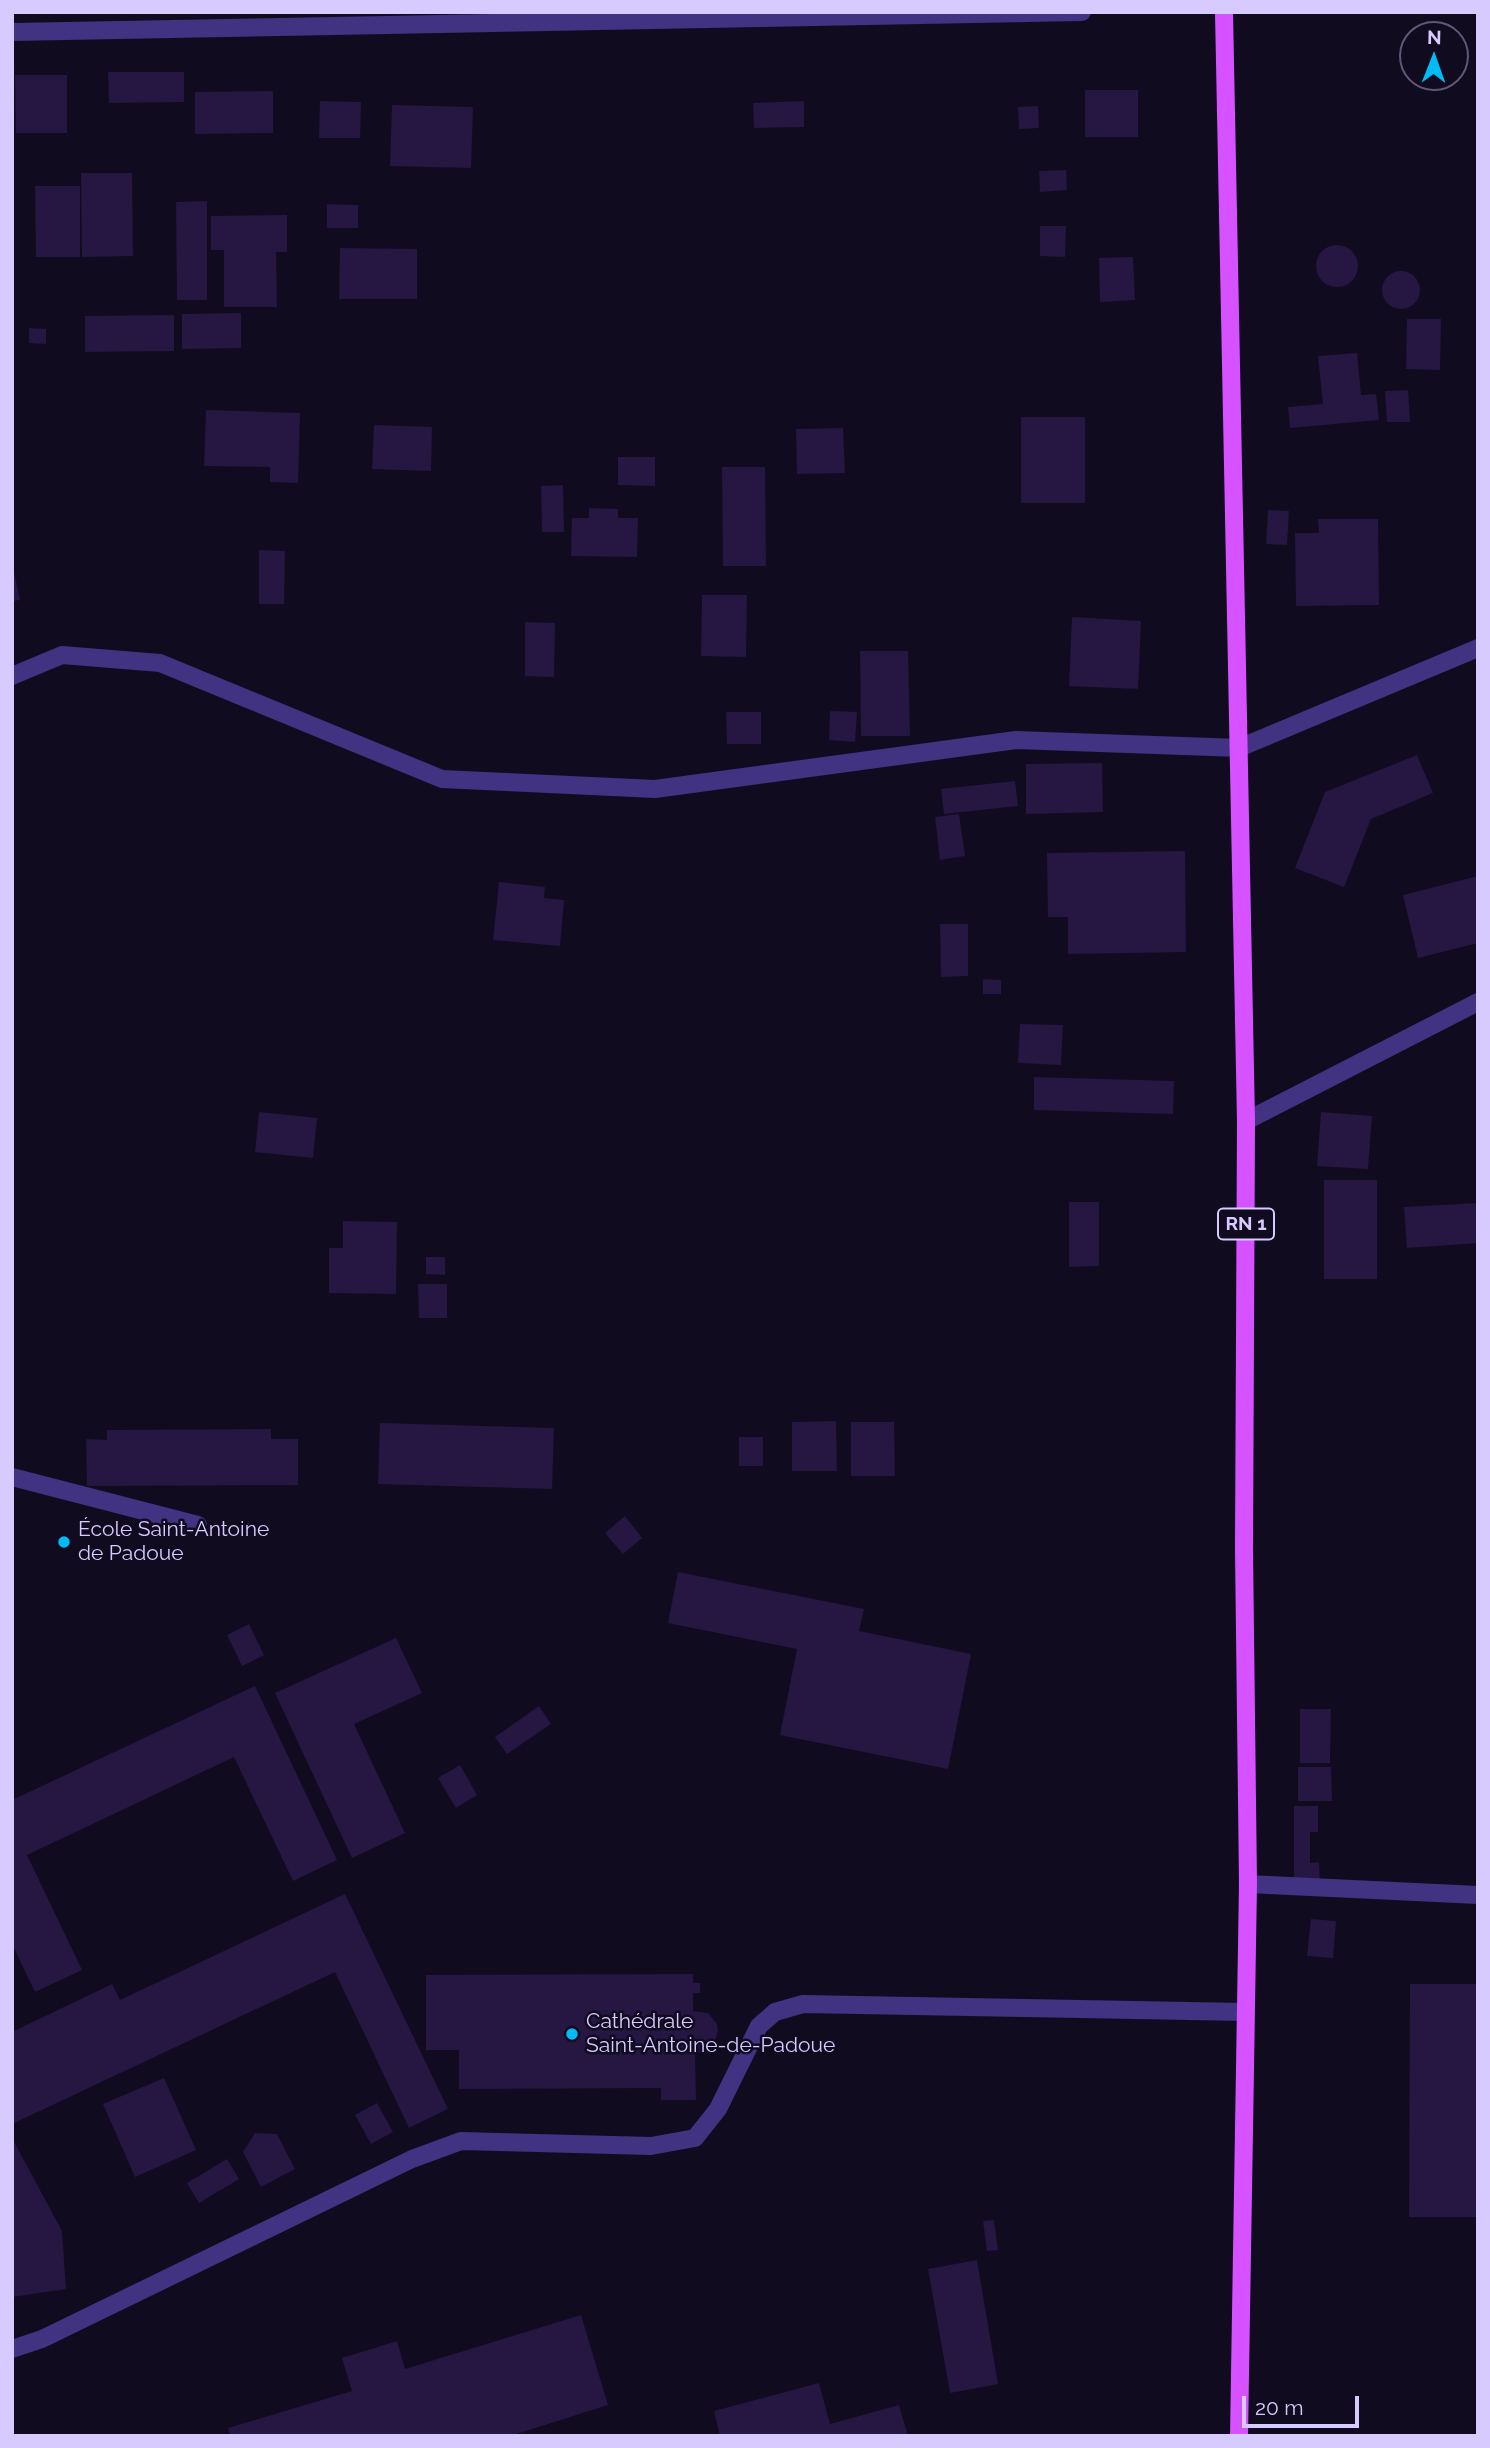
<!DOCTYPE html>
<html>
<head>
<meta charset="utf-8">
<style>
	body { margin:0 }
	#map { position:relative; width:1490px; height:2448px; overflow:hidden; background:#110b20; font-family:Raleway,sans-serif }
	canvas { display:block }
	.frame { position:absolute; inset:0; border:14px solid #d7caff; pointer-events:none }
	.north { position:absolute; left:1399px; top:21px; width:70px; height:70px; box-sizing:border-box; background:#110b20; border:2px solid #605779; border-radius:50%; rotate:1deg; font-size:19px; font-weight:700; line-height:28px; text-align:center; color:#d7caff }
	.north::after { content:''; display:block; margin:auto; width:24px; height:32px; background:#00bbf5; clip-path:polygon(50% 0,100% 100%,50% 72%,0 100%) }
	.scale { position:absolute; left:1242px; top:2396px; width:117px; height:32px; box-sizing:border-box; border:4px solid #d7caff; border-top:0; padding-left:9px; font-size:21px; line-height:24px; white-space:nowrap; color:#d7caff; -webkit-text-stroke:5px #110b20; paint-order:stroke }
</style>
</head>
<body>
<div id="map">
<canvas width="1490" height="2448"></canvas>
<div class="frame"></div>
<div class="north">N</div>
<div class="scale">20 m</div>
</div>
<script>
const c = document.querySelector('canvas').getContext('2d');
c.lineJoin = 'round';
function fillPath(path, color) { c.fillStyle = color; c.fill(path, 'evenodd'); }
function strokePath(path, color, width, dash) { c.strokeStyle = color; c.lineWidth = width; c.lineCap = dash ? 'butt' : 'round'; c.setLineDash(dash || []); c.stroke(path); }
function label(font, color, halo, rows, align = 'center') {
  c.font = font + ' Raleway,sans-serif'; c.lineWidth = 5; c.setLineDash([]); c.textBaseline = 'middle'; c.strokeStyle = halo; c.fillStyle = color; for (const [text, x, y, turn = 0] of rows) {
    c.save(); c.translate(x, y); c.rotate((+turn || 0) * Math.PI / 180); c.textAlign = isNaN(turn) ? turn : align; if (halo) c.strokeText(text, 0, 0); c.fillText(text, 0, 0); c.restore();
  }
}
const building = new Path2D(`
	M108,72H184V102L109,103Z
	M15,75H67V133H16Z
	M1085,90H1138V137H1085Z
	M273,91V133L195,134V92Z
	M320,101L361,102L360,138H319Z
	M804,101V127L754,128L753,103Z
	M392,105L473,107L471,168L390,166Z
	M1038,106L1039,128L1019,129L1018,107Z
	M1066,170L1067,190L1040,192L1039,171Z
	M81,173H132L133,256L82,257Z
	M35,186H80V257H36Z
	M207,201V300H177L176,202Z
	M327,204L358,205V228H327Z
	M287,215V252H276L277,307H224V250H211V216Z
	M1040,226H1066L1065,257L1040,256Z
	M1316 266a21 21 0 1 1 42 0a21 21 0 1 1-42 0Z
	M340,248L417,249V299H339Z
	M1133,257L1135,300L1100,302L1099,258Z
	M1382 290a19 19 0 1 1 38 0a19 19 0 1 1-38 0Z
	M241,313V348L182,349V314Z
	M174,315V351L85,352V316Z
	M1407,319H1441L1440,370L1406,369Z
	M29,328L46,329V344L29,343Z
	M1357,353L1361,395L1376,394L1379,420L1290,428L1288,407L1323,404L1318,356Z
	M1408,390L1410,422H1387L1385,391Z
	M206,410L300,413L298,483L270,482V467L204,466Z
	M1021,417H1085V503H1021Z
	M374,425L432,427L431,471L372,469Z
	M843,428L845,473L797,474L796,429Z
	M618,457H655V486L618,485Z
	M722,467H765L766,566H723Z
	M563,485L564,532H542L541,486Z
	M589,508L618,509V518H638L637,557L571,556L572,518H589Z
	M1268,510L1289,511L1287,545L1266,544Z
	M1318,519H1378L1379,605L1296,606L1295,533H1319Z
	M259,550L285,551L284,604H259Z
	M12,562L20,600L12,601Z
	M702,595H747L746,657L701,656Z
	M1072,617L1141,621L1138,689L1069,686Z
	M525,622L555,623L554,677L525,676Z
	M860,651H908L910,736H861Z
	M830,711L857,712L855,742L829,740Z
	M726,712H761V744H727Z
	M1417,755L1433,793L1371,819L1344,887L1295,868L1325,792Z
	M1102,763L1103,812L1026,814V764Z
	M1015,781L1018,806L944,814L941,789Z
	M959,814L965,856L940,860L935,817Z
	M1185,851L1186,952L1068,954V917H1048L1047,853Z
	M1478,876V943L1418,958L1403,895Z
	M499,882L545,887L544,898L564,900L560,946L493,940Z
	M940,924H968V976L941,977Z
	M983,979L1001,980V994H983Z
	M1020,1024L1063,1025L1061,1065L1018,1063Z
	M1034,1077L1174,1081L1173,1114L1034,1110Z
	M259,1112L317,1118L313,1158L255,1152Z
	M1321,1112L1372,1116L1368,1169L1317,1166Z
	M1324,1180H1377V1279H1324Z
	M1069,1202H1099V1266L1069,1267Z
	M1478,1203V1243L1407,1248L1404,1207Z
	M343,1221L397,1222L396,1294L329,1293V1248H343Z
	M426,1257H445V1275L426,1274Z
	M418,1284H447V1318H419Z
	M836,1421L837,1471H792V1422Z
	M851,1422H894L895,1476H851Z
	M380,1423L554,1428L552,1489L378,1484Z
	M271,1429V1439H298V1485L87,1486L86,1439L107,1440V1430Z
	M739,1437H763V1466H739Z
	M625,1516L642,1538L623,1554L605,1533Z
	M678,1572L864,1609L859,1631L971,1654L948,1769L780,1735L797,1649L668,1623Z
	M249,1624L264,1655L242,1666L227,1635Z
	M396,1638L422,1693L354,1724L405,1833L352,1858L275,1693Z
	M255,1686L337,1860L293,1881L234,1757L27,1855L82,1970L35,1992L12,1944V1800Z
	M539,1706L551,1724L507,1754L495,1737Z
	M1300,1709H1331L1330,1763H1300Z
	M460,1765L477,1795L456,1808L438,1778Z
	M1298,1767H1331L1332,1801H1298Z
	M1294,1806H1318V1832H1310V1863L1319,1862L1320,1883H1294Z
	M345,1894L448,2109L409,2128L335,1972L12,2124V2032L112,1984L120,2000Z
	M1311,1919L1336,1921L1333,1958L1307,1956Z
	M693,1974V1983H700V1993H693V2011L708,2013L717,2024L718,2031L714,2044L702,2053H695L696,2100H661V2088L459,2089V2050H426V1975Z
	M1410,1984H1478V2217H1409Z
	M164,2078L196,2150L135,2177L103,2104Z
	M377,2103L393,2132L371,2144L355,2115Z
	M255,2133L277,2134L295,2169L261,2187L243,2152Z
	M12,2138L62,2231L66,2289L12,2297Z
	M227,2159L239,2179L199,2203L187,2183Z
	M994,2220L998,2250L987,2251L983,2221Z
	M977,2260L998,2384L950,2393L928,2269Z
	M581,2315L608,2405L510,2436H230L228,2428L352,2391L342,2358L397,2341L405,2369Z
	M819,2383L830,2424L899,2405L908,2436H720L714,2411Z`);
const service = new Path2D(`
	M1248,1884L1478,1895
	M12,2349L42,2339L412,2159L461,2141L651,2146L695,2138L718,2109L759,2026L775,2012L803,2004L1245,2012`);
const minor = new Path2D(`
	M12,676L62,655L160,663L442,779L655,789L1016,740L1239,748L1478,648
	M1246,1121L1478,1002
	M12,1477L198,1525`);
const tertiary = new Path2D(`
	M12,32L1082,12`);
const primary = new Path2D(`
	M1224,12L1246,1121L1244,1549L1248,1884L1239,2436`);
const markers = [
	[64,1542,7,"#00bbf5"],
	[572,2034,7,"#00bbf5"]
];
const shields = [
	[1246,1224,56]
];
const shieldNames = [
	["RN 1",1246,1224]
];
const poiNames = [
	["École Saint-Antoine",78,1530],
	["de Padoue",78,1554],
	["Cathédrale",586,2022],
	["Saint-Antoine-de-Padoue",586,2046]
];
fillPath(building, '#251642');
strokePath(service, '#413282', 18);
strokePath(minor, '#413282', 18);
strokePath(tertiary, '#413282', 18);
strokePath(primary, '#d651ff', 18);
for (const [x, y, r, color] of markers) { const dot = new Path2D(); dot.arc(x, y, r, 0, 2 * Math.PI); c.fillStyle = color; c.fill(dot); strokePath(dot, '#110b20', 2.5); }
for (const [x, y, w] of shields) { const box = new Path2D(); box.roundRect(x - w / 2, y - 15.5, w, 31, 5); c.fillStyle = '#110b20'; c.fill(box); strokePath(box, '#d7caff', 2); }
label('bold 19px', '#d7caff', null, shieldNames);
label('21px', '#d7caff', '#110b20', poiNames, 'left');
</script>
</body>
</html>
